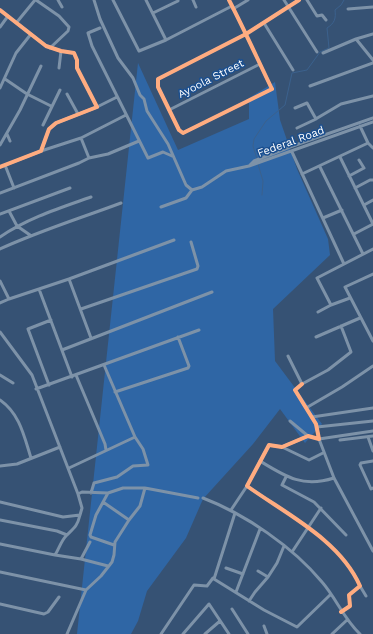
<!DOCTYPE html>
<html>
<head>
<meta charset="utf-8">
<style>
	body { margin:0 }
	canvas { display:block; background:#365274 }
</style>
</head>
<body>
<canvas width="373" height="634"></canvas>
<script>
const c = document.querySelector('canvas').getContext('2d');
c.lineJoin = 'round';
function fillPath(path, color) { c.fillStyle = color; c.fill(path, 'evenodd'); }
function strokePath(path, color, width, dash) { c.strokeStyle = color; c.lineWidth = width; c.lineCap = dash ? 'butt' : 'round'; c.setLineDash(dash || []); c.stroke(path); }
function label(font, color, halo, rows, align = 'center') {
  c.font = font + ' "Work Sans",sans-serif'; c.lineWidth = 3; c.setLineDash([]); c.textBaseline = 'middle'; c.strokeStyle = halo; c.fillStyle = color; for (const [text, x, y, turn = 0] of rows) {
    c.save(); c.translate(x, y); c.rotate((+turn || 0) * Math.PI / 180); c.textAlign = isNaN(turn) ? turn : align; if (halo) c.strokeText(text, 0, 0); c.fillText(text, 0, 0); c.restore();
  }
}
const green = new Path2D(`
	M138,63L178,150L249,119V98L275,82L280,120L297,169L328,239L330,255L273,309L275,361L322,424L305,443L280,409L253,444L203,499L186,538L147,591L138,621L131,634H77Z`);
const stream = new Path2D(`
	M257,159L253,146L254,139L266,121L285,105L292,73L307,70L320,52L329,48L327,28C335,23 336,18 335,10L341,5L344,0
	M258,164L263,181L262,195`);
const minor = new Path2D(`
	M36,0L59,16L69,27L68,31L50,48
	M58,0L62,7
	M94,0L100,19L118,58L133,78L140,95L144,99L147,111L168,144L186,185L192,190L186,198L161,207
	M113,0L139,51L166,40L232,6
	M146,0L166,40
	M193,0L196,7
	M229,0C244,29 257,58 271,87L272,89L183,133L179,130L158,87V79L246,34L299,0
	M284,0L317,52
	M307,0L317,16L322,15L326,20
	M233,9L248,0
	M348,9L373,7
	M0,10L46,46L61,51L74,53L77,60V68L97,107L56,123L49,129L41,151L0,167
	M153,13L178,1V0
	M17,22L35,0
	M264,23L293,70
	M0,27L8,16
	M100,28L88,33L92,46L148,158L163,152L172,156
	M373,34L356,39L373,60
	M323,53L356,39
	M59,68L61,51
	M5,79L27,94L51,106
	M310,86L373,63
	M0,88L16,53L31,34
	M67,94L78,114
	M97,107L117,97
	M295,108L307,103L316,119
	M169,110L260,64
	M373,118L290,147L254,161L249,166L373,122
	M43,125L60,90
	M360,126L368,143
	M297,128L314,120L341,104L373,96
	M7,134L10,141
	M81,138L89,158
	M0,145L20,110L41,66
	M41,151L81,138L126,115
	M292,152L344,264
	M340,157L373,224
	M5,165L14,188
	M320,167L363,254
	M302,174L368,143L373,148
	M349,176L364,168L359,160
	M355,188L370,180H373
	M192,190L202,187L226,171L249,166
	M0,193L79,163L89,158L108,154L139,141
	M364,205L373,200
	M9,211L17,226L30,235
	M0,214L70,188
	M323,218L342,210
	M354,234L373,224
	M0,237C28,218 60,208 91,197
	M0,249C39,231 81,218 121,203
	M373,274L345,287L373,341
	M69,279L91,338
	M0,281L9,299L69,279L174,240
	M39,289L72,377
	M350,298L331,305L317,278L373,249
	M0,303L9,299
	M81,309L197,269L198,266L191,242
	M318,312L331,305
	M0,332L32,375L78,494
	M316,337L360,318
	M62,350L212,292
	M288,356L302,384L328,370L351,352L341,326
	M0,375L13,383
	M76,375L105,444L106,450
	M302,384L295,390L316,424L319,439L308,436L282,447L269,445L247,486C286,514 340,540 360,586L349,595L350,606L341,612
	M49,385L28,329L51,320
	M36,389L199,330
	M115,392L188,368L189,366L178,337
	M0,400C20,414 24,436 31,458
	M306,408L342,387L373,366
	M312,417L373,408
	M290,421L308,436
	M317,427L373,421
	M373,431L319,439L334,478L373,551
	M368,437L373,451
	M340,440L373,436
	M282,447L309,460L323,453
	M260,461C286,477 303,488 334,478
	M373,461L361,463L360,465L371,489L373,488
	M0,466L17,464L60,447
	M69,468L135,437
	M286,477L282,485L314,502L346,535
	M91,493L94,483L117,477L133,466L148,465L143,449L135,437L104,365
	M108,493L96,515L90,535L91,537L114,545
	M203,498C245,514 293,547 322,582C336,598 344,619 360,634
	M0,502L63,517L80,515L82,508L78,494L82,492L108,493L123,488H145L198,498
	M231,510L247,486
	M235,513L214,579L264,610L297,627L330,595
	M0,520L57,531L67,535
	M129,520L140,506L145,488
	M0,544L55,555C59,549 61,541 66,536C74,528 77,527 80,515
	M292,552L321,508
	M55,555L81,559L108,566
	M81,559L90,542
	M226,568L243,574
	M258,571L268,577L277,563L284,546
	M0,572L86,590L101,576L112,562L114,555L115,542L129,520L103,502
	M360,586L366,596
	M236,592L260,529
	M249,601L255,592L268,577
	M0,604L44,614L48,612L59,597
	M232,609L248,634
	M264,626L267,634
	M67,634L86,590
	M161,634L194,585L207,586L213,578
	M183,634L209,604L229,634
	M205,634L220,621
	M332,634L347,620`);
const cycleway = new Path2D(`
	M229,0C244,29 257,58 271,87L272,89L183,133L179,130L158,87V79L246,34L299,0
	M0,10L46,46L61,51L74,53L77,60V68L97,107L56,123L49,129L41,151L0,167
	M302,384L295,390L316,424L319,439L308,436L282,447L269,445L247,486C286,514 340,540 360,586L349,595L350,606L341,612`);
const streetNames = [
	["Ayoola Street",211,79,-27],
	["Federal Road",291,142,-20]
];
fillPath(green, '#2f66a5');
strokePath(stream, '#3b618d', 1);
strokePath(minor, '#7d92a8', 3);
strokePath(cycleway, '#ffac80', 4);
label('11px', '#fff', '#1b4f8f', streetNames);
</script>
</body>
</html>
